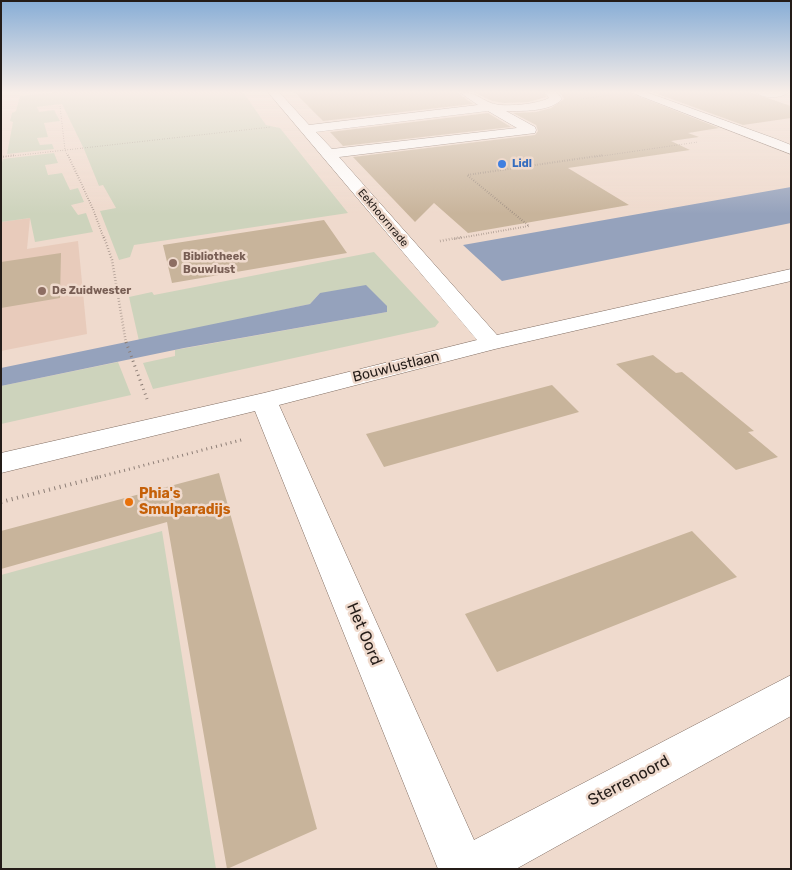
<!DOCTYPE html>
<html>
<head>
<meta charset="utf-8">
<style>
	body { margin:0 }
	#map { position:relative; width:792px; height:870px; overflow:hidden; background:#efdacd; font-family:Rubik,sans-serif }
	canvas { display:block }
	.frame { position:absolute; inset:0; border:2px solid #241c18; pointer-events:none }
</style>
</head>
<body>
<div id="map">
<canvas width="792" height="870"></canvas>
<div class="frame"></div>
</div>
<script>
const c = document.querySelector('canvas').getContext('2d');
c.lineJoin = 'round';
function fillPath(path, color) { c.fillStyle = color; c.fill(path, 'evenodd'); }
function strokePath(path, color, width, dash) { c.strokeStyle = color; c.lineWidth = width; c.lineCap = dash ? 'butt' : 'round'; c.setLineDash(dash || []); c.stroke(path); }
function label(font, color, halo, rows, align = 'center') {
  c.font = font + ' Rubik,sans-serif'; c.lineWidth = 5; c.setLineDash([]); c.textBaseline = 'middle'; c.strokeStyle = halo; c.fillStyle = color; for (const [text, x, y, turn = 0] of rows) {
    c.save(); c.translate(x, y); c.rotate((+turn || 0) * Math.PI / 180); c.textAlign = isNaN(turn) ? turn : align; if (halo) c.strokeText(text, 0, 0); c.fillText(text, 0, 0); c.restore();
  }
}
const built = new Path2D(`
	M30,218L27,249L78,241L87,334L1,351V222Z`);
const green = new Path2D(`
	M57,92H243L266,125L280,128L348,213L134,245L130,257L119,260L100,211L116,208L103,185L99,186L84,149L62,104L37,107L39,112L54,110L60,121L44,123L48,137L37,138L40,145L52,144L54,149L7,154L13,122L10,121L12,113L16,111L20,96Z
	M54,153L58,163L45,165L48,175L62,173L70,190L78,188L84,202L71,205L78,215L86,213L93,232L35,242L30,218L1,222V166L3,159Z
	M374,252L439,322L435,327L153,389L143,363L175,356V350L387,312L320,293L310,304L139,341L129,297L152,292L154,295Z
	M118,362L131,395L1,424V386Z
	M162,531L216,869H1V575Z`);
const water = new Path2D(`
	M791,187V223L502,281L463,245Z
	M366,285L387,306V312L184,348L1,386V368L310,304L320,293Z`);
const building = new Path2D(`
	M294,92H457L473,104L323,121Z
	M473,92H545L546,97L529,102L504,103L492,101Z
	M559,92H628L719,128L688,133L699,137L671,141L690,150L568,168L629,205L468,233L434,203L415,222L353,157L535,135L538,131L536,125L513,113L536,112L551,108L564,99Z
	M652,92H750L791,106V118L743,125Z
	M488,113L511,127L343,146L330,132Z
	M324,220L347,253L172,283L163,245Z
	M61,253L60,298L1,308V262Z
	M653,355L676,373L682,372L754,431L748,432L778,457L736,470L616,364Z
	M552,385L579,412L384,467L366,434Z
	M219,473L317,829L227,869L167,522L1,569V531Z
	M692,531L737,577L497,672L465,614Z`);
const pathFar4 = new Path2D(`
	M581,99L612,95
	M60,106L65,150L68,157
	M3,157L271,127
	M595,157L698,142`);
const pathFar3 = new Path2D(`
	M68,155L93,209L104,239
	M1,157L15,155
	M454,239L529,226L467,175L604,155`);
const pathFar2 = new Path2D(`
	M104,237L112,260L126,343
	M440,241L462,237`);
const pathFar1 = new Path2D(`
	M126,342L147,399
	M95,478L245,439`);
const path = new Path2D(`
	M1,502L99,477`);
const minor = new Path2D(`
	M268,92H279L309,125L478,105L459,92C475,92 477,97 491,103C504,108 538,104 549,98L546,94L548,92H556L562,99C550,112 523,111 506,111L535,127L536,130L535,133L339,157L497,335L791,269V281L495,349L279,405L474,840L791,675V716L516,869H438L255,411L1,473V453L264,393L477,340ZM488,111L517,128L332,149L316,132Z
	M630,92H646L776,139L791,145V154Z
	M755,92H789C781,99 763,99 755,92Z`);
const markers = [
	[502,164,5,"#3f7fe0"],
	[173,263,5,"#8d6e63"],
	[42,291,5,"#8d6e63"],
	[129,502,5,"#e8710a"]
];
const farShopnames = [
	["Lidl",512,164]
];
const farStreetnames = [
	["Eekhoornrade",383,218,50]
];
const farEducationnames = [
	["Bibliotheek",183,257],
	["Bouwlust",183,270],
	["De Zuidwester",52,291]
];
const streetNames = [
	["Bouwlustlaan",396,367,-14]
];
const foodNames = [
	["Phia's",139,494],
	["Smulparadijs",139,510]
];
const nearStreetnames = [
	["Het Oord",364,634,67],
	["Sterrenoord",629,781,-28]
];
fillPath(built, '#e8cbbb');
fillPath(green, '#cdd3bc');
fillPath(water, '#95a2bc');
fillPath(building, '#c8b49b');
strokePath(minor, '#816e63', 1);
strokePath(pathFar4, '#8d7e76', 1, [0.5, 2]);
strokePath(pathFar3, '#8d7e76', 2, [0.5, 2]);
strokePath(pathFar2, '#8d7e76', 2.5, [0.5, 2.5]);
strokePath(pathFar1, '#8d7e76', 3, [1, 4]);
strokePath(path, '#8d7e76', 4, [1, 4.5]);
fillPath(minor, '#fff');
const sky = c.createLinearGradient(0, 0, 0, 214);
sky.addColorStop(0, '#87add6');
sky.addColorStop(0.43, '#f8eee8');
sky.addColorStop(1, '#f8eee800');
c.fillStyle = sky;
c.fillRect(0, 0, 792, 214);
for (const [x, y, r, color] of markers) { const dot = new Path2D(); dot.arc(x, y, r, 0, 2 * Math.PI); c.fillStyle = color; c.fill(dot); strokePath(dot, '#efdacd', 2); }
label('bold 11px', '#366cbe', '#efdacd', farShopnames, 'left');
label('11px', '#241c18', '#efdacd', farStreetnames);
label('bold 11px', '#785e54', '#efdacd', farEducationnames, 'left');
label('14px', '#241c18', '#efdacd', streetNames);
label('bold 14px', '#c56008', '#efdacd', foodNames, 'left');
label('16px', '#241c18', '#efdacd', nearStreetnames);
</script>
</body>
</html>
